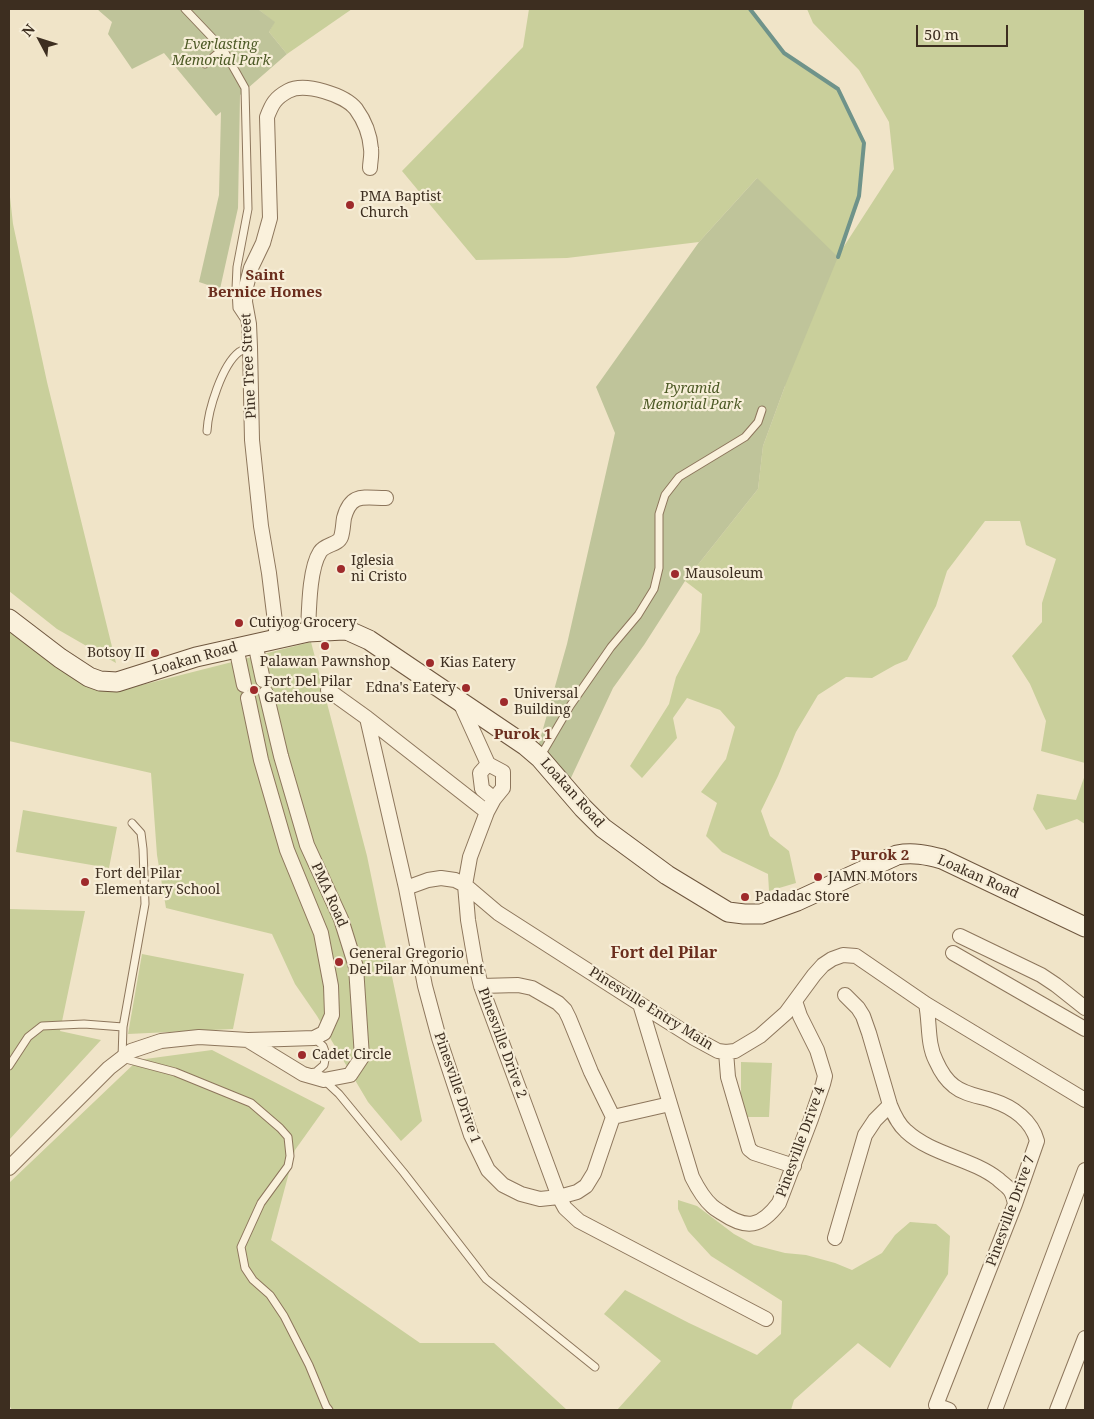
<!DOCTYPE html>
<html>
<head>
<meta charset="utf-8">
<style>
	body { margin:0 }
	#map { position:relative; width:1094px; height:1419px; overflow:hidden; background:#f0e4c8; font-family:"Noto Serif",serif }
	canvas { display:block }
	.frame { position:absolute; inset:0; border:10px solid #3d2e20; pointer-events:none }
	.north { position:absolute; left:15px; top:15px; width:50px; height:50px; -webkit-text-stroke:4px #f7eed8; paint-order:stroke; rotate:310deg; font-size:14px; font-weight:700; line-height:20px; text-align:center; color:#3d2e20 }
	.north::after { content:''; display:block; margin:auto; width:18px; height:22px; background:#3d2e20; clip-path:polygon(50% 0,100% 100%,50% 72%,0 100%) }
	.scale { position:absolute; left:916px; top:25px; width:92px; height:22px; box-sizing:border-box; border:2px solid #3d2e20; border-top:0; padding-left:6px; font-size:15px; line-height:18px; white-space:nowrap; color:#3d2e20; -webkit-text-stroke:4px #f7eed8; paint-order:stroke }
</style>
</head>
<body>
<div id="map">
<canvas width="1094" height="1419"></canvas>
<div class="frame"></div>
<div class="north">N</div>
<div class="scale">50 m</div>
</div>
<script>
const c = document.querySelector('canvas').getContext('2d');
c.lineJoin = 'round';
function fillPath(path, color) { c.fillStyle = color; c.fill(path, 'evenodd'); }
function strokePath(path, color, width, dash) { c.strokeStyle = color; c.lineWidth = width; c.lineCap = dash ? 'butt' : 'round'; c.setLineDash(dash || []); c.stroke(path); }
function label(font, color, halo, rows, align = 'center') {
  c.font = font + ' "Noto Serif",serif'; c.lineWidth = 4.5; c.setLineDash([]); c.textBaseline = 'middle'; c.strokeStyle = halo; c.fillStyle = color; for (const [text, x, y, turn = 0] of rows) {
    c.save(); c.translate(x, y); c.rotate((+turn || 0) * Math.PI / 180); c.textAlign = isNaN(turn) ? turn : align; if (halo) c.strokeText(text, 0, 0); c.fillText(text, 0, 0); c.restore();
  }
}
const green = new Path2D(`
	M258,9H352L287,54L269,32L274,22Z
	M529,9H750L784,53L838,89L864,143L859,196L839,254L894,169L889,122L859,70L813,23L807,9H1085V763L1041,751L1046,721L1030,684L1012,656L1042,622V603L1056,559L1026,545L1020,521H985L947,571L936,606L907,660L895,665L872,678L846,677L818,695L796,732L778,776L761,811L770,836L789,851L796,883L769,891L768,874L722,852L706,836L717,803L701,792L726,759L735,727L720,710L687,698L673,718L677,738L642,778L630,766L669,704L676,677L700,632L702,594L685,581L758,489L763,446L785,386L757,178L699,242L567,258L476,260L402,171L523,47Z
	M9,188L13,224L47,382L116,663L57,629L9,591Z
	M9,629L88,687L118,691L311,642L367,856L422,1121L401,1141L368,1102L317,1016L295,984L272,934L166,908L157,855L151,773L9,741Z
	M1085,775V824L1077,819L1046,830L1033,809L1037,794L1076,800Z
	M23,810L117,827L109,868L16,852Z
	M9,909L85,911L60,1031L101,1040L9,1140Z
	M142,954L244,974L233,1029L128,1034Z
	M212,1050L325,1108L295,1150L271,1240L420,1343H494L567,1410H12L9,1405V1183L138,1060Z
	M741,1062L772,1063L769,1117H741Z
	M678,1200L697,1206L734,1234L754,1245L785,1253L806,1255L835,1263L852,1270L882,1253L895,1235L910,1222L936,1224L950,1236L948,1274L890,1368L858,1343L794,1400L791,1410H617L661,1361L604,1314L625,1290L689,1323L757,1355L781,1334L782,1301L711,1256L688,1231L678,1209Z`);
const cemetery = new Path2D(`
	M97,9H258L275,22L269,32L287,54L240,95L238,208L220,289L199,282L219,195L221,112L216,116L164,53L132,69L108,34L112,22Z
	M757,178L838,257L785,386L763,446L758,489L685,581L644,645L613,688L570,780L535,747L539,743L567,644L615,433L596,387L699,242Z`);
const stream = new Path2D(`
	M750,9L784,53L838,89L864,143L859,196L838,257`);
const lane = new Path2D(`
	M185,9L223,49L245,88L248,209L237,267L236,289L237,308L245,320
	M205,64L223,49
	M207,431C208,410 222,365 239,352C242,350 247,348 250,347
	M540,757L570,706L611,647L638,615L654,589L659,568V514L665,495L679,477L745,437L758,422L762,410
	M132,823L141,833L143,849L145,904L123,1027L122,1058L175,1072L251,1103L280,1128L288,1137L290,1156L288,1166L261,1203L241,1247L245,1268L253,1280L270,1295L284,1316L309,1365L326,1406L329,1410
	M9,1066L28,1037L42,1026L84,1024L123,1027
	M308,1073L316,1072L324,1065L326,1054L323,1046L314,1038
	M324,1080L339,1094L404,1173L486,1279L595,1367`);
const street = new Path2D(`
	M308,632C309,611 309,569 320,552C325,544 338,545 341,537C343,531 343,524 344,518C351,492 364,498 386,498
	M277,638L269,573L261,526L252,440L250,347L249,324L245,302L246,287L251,268L263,243L270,218L267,117C272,104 275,98 288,91C305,82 345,95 356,109C364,120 370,135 371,149C372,155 370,162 370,168
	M255,643L263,680
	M236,647L244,685
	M328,690L367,718L487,812
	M459,700L488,764L503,772V788L494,799L487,812L470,857L465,885L468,920L475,961L481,986L559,1197L565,1208L579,1221L766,1319
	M367,718L406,888L425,986L439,1038L471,1135L488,1170L503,1185L521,1194L540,1199L559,1197L577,1192L586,1186L594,1173L613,1117L591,1072L569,1018L565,1010L558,1003L532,988L518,985L481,986
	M488,764L480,773L482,789L494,799
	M406,888L428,880L441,878L455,880L465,885L498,913L640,1004L694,1038L718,1051L726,1052L735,1051L760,1036L786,1013L814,975L823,965L832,959L843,955L856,956L926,1004L1085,1100
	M960,936L1041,975L1056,985L1085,1008
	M953,953L1085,1029
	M640,1004L692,1177C697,1187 703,1198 712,1206C715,1209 719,1211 722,1213C747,1230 761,1227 779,1203L811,1119L823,1084L825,1076L817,1050L800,1016L795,1001
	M926,1004C930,1022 927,1044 936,1061C940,1070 946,1080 954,1086C965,1095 980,1096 994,1101C1013,1107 1032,1121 1037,1141L1015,1204L936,1405L949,1410
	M249,1041L303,1074L324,1080L350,1075L362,1057L356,967L341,919L307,845L281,756L266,693
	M726,1052L728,1077L749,1149L754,1153L794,1166
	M890,1105C894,1115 898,1124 906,1131C932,1155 971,1158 998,1179C1002,1183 1007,1186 1010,1190C1013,1194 1014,1199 1015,1204
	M613,1117L670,1104
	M9,1168L109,1068L131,1051L161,1041L199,1037L248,1040L284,1039L314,1038L324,1033L332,1015L331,986L321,933L287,850L261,760L248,698
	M835,1238L865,1135L875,1120L890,1105L869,1033L863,1016L858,1008L845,995
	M995,1410L1085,1170
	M1057,1410L1085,1338`);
const secondary = new Path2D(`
	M9,619L60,658L89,677L100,681L117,682L196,657L308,632L343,630L349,631L369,640L526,746L540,758L583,808L603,828L667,875L728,912L744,914H761L797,901L897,855C913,852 927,855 942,859L1085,927`);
const markers = [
	[350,205,5,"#9e2a2b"],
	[341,569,5,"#9e2a2b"],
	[675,574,5,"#9e2a2b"],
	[239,623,5,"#9e2a2b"],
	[325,646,5,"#9e2a2b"],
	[155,653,5,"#9e2a2b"],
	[430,663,5,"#9e2a2b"],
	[466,688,5,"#9e2a2b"],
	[254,690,5,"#9e2a2b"],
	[504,702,5,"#9e2a2b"],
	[818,877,5,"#9e2a2b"],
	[85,882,5,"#9e2a2b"],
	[745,897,5,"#9e2a2b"],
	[339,962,5,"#9e2a2b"],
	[302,1055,5,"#9e2a2b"]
];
const parkNames = [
	["Everlasting",221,45],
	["Memorial Park",221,61],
	["Pyramid",692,389],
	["Memorial Park",692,405]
];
const poiNames = [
	["PMA Baptist",360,197],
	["Church",360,213],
	["Iglesia",351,561],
	["ni Cristo",351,577],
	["Mausoleum",685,574],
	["Cutiyog Grocery",249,623],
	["Botsoy II",145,653,"right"],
	["Palawan Pawnshop",325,662,"center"],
	["Kias Eatery",440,663],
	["Fort Del Pilar",264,682],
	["Gatehouse",264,698],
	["Edna's Eatery",456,688,"right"],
	["Universal",514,694],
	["Building",514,710],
	["Fort del Pilar",95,874],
	["Elementary School",95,890],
	["JAMN Motors",828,877],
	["Padadac Store",755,897],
	["General Gregorio",349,954],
	["Del Pilar Monument",349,970],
	["Cadet Circle",312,1055]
];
const streetNames = [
	["Pine Tree Street",249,366,-93],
	["Loakan Road",195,659,-16],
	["Loakan Road",572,793,48],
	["Loakan Road",978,877,24],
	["PMA Road",329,895,66],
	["Pinesville Entry Main",651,1009,32],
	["Pinesville Drive 2",502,1043,70],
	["Pinesville Drive 1",457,1088,71],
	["Pinesville Drive 4",801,1142,-70],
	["Pinesville Drive 7",1011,1211,-70]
];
const neighbourhoodNames = [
	["Saint",265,276],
	["Bernice Homes",265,293],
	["Purok 1",523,735],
	["Purok 2",880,856]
];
const quarterNames = [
	["Fort del Pilar",664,953]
];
fillPath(green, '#c9cf9b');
fillPath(cemetery, '#bfc49a');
strokePath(stream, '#6f938a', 4);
strokePath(lane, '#8d765c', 9);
strokePath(street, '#8d765c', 16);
strokePath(secondary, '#6f573f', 21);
strokePath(lane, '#faf1dc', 7);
strokePath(street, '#faf1dc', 14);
strokePath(secondary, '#faf1dc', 19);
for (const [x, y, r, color] of markers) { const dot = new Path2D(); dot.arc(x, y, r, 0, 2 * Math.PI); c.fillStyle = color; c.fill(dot); strokePath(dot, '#f7eed8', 2); }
label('italic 14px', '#4d5a26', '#f7eed8', parkNames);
label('14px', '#3d2e20', '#f7eed8', poiNames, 'left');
label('14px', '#3d2e20', '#f7eed8', streetNames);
label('bold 15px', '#6b2e1e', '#f7eed8', neighbourhoodNames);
label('bold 16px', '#6b2e1e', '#f7eed8', quarterNames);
</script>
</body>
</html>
